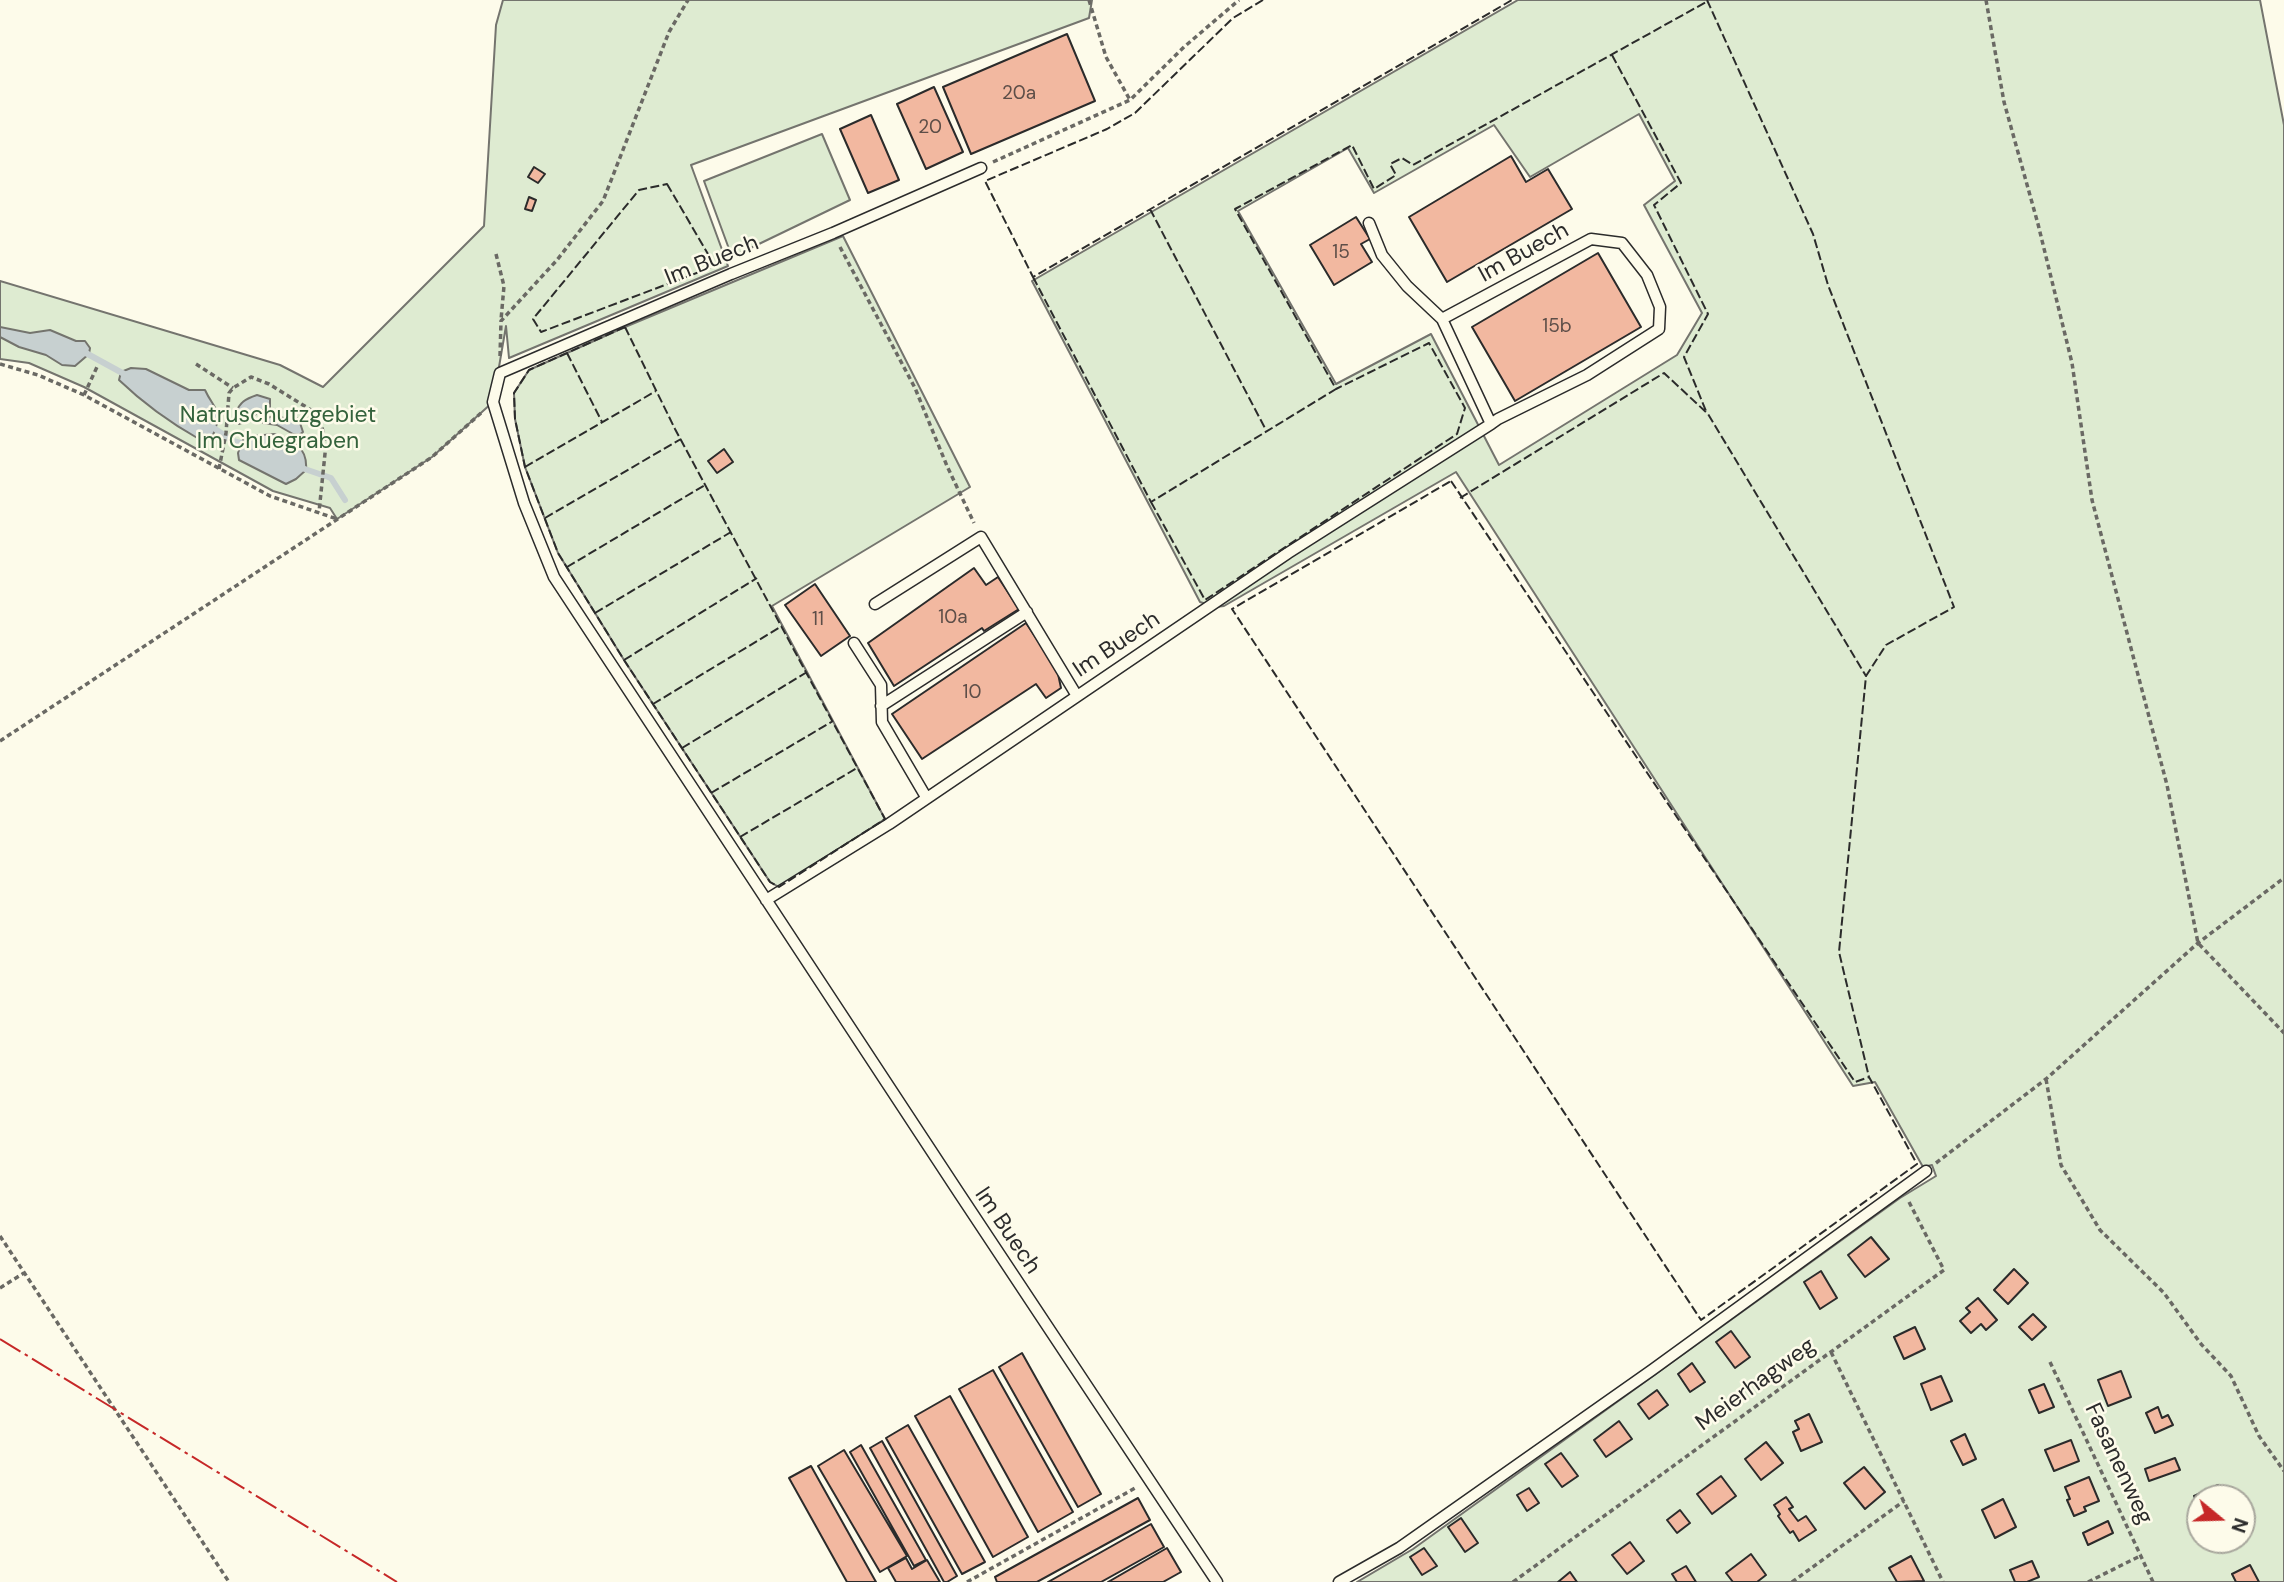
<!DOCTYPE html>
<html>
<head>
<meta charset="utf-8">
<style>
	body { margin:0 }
	#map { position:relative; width:2284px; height:1582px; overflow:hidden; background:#fdfbea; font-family:"DM Sans",sans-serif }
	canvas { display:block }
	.north { position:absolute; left:2186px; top:1484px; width:70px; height:70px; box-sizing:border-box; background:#fdfbea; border:2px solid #a9a89e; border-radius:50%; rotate:109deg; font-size:19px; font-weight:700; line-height:28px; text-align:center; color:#2b2b2b }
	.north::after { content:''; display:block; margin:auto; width:24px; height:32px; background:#c62828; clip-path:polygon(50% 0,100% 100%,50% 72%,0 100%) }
</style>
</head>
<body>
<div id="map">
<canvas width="2284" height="1582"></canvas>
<div class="north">N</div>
</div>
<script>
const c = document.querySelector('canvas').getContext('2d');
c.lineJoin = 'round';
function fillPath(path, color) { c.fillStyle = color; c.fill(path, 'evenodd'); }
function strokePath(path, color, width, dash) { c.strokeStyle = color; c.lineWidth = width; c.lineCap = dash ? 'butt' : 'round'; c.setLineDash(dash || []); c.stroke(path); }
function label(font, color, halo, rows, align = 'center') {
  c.font = font + ' "DM Sans",sans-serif'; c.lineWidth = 5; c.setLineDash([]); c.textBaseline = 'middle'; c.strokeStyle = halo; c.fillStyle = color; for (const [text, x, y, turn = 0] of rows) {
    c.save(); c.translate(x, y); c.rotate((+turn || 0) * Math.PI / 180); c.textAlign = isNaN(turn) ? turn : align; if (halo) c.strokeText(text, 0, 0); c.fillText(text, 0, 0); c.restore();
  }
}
const green = new Path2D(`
	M503,0H1092L1089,18L691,165L728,266L509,358L506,326L493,402L432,457L337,519L330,508L273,491L84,387L29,363L0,359V281L280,365L323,387L484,226L496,25Z
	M1518,0H2260L2284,125V1582H1357L1413,1549L1900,1198L1936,1176L1932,1165L1923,1167L1875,1082L1853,1086L1456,472L1224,606L1216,607L1200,602L1032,281ZM1639,114L1675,181L1644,205L1702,313L1677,355L1499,465L1431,334L1336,384L1238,211L1348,148L1374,193L1494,125L1530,177ZM2200,1498H2242V1540H2200Z
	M822,134L850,200L732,257L704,181Z
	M843,236L970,487L772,606L885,819L779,887L770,882L624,660L558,553L525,467L515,419L514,393L529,370L625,327Z`);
const water = new Path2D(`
	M0,327L30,333L50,330L76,341H85L90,348L89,354L75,366L62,365L46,355L19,347L0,337Z
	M131,368L146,369L189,390H205C214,410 224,409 213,435L199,439C169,422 144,404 119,380L121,372Z
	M257,395L270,399V408L259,411L251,419L239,424L235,414C240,402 245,399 257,395Z
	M277,415L283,418L294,416L299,420L303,432L299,435L293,434L277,425L263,423L264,419Z
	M274,434C293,440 308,447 306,470L296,479L286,484L239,460L238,453L244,437Z`);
const stream = new Path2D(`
	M84,352L126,375
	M211,426L231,440L247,445
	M299,467L331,478L345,500`);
const building = new Path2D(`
	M1067,34L1095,101L971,154L943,87Z
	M934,87L963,152L926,169L897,104Z
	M871,115L899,180L868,193L840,129Z
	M1511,156L1526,182L1548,169L1572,209L1447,282L1409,217Z
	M534,167L545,174L538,183L528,177Z
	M529,197L536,200L532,211L525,209Z
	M1356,217L1370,239L1361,244L1372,262L1334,285L1310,245Z
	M1598,253L1641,327L1515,401L1472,327Z
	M724,449L733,462L717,473L708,461Z
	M974,568L986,585L998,577L1019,609L984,631L982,628L894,686L868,643Z
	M815,584L850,636L821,656L785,605Z
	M1026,623L1057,669L1061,688L1046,698L1036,684L922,759L892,714Z
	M1871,1237L1889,1259L1865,1277L1848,1255Z
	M2014,1269L2028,1283L2008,1304L1994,1290Z
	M1821,1271L1837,1298L1820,1309L1804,1282Z
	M1978,1298L1997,1320L1986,1330L1981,1324L1971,1333L1960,1321L1970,1312L1966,1308Z
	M2033,1314L2046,1327L2032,1340L2019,1327Z
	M1915,1327L1925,1349L1904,1359L1894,1337Z
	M1731,1331L1750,1357L1735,1368L1716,1342Z
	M1022,1353L1101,1494L1078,1507L999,1367Z
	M1692,1363L1705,1382L1690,1392L1678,1374Z
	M993,1370L1073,1512L1038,1532L959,1389Z
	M2121,1371L2131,1397L2108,1406L2098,1380Z
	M1941,1376L1952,1401L1931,1410L1921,1384Z
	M2044,1384L2054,1407L2039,1413L2029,1390Z
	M1657,1390L1668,1405L1649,1419L1638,1404Z
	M950,1396L1028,1537L993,1557L915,1416Z
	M2158,1407L2162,1418L2168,1415L2173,1425L2155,1433L2146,1413Z
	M1809,1414L1822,1442L1801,1451L1793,1432L1799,1429L1795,1421Z
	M1619,1421L1632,1439L1606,1457L1594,1440Z
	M908,1425L985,1562L962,1574L886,1438Z
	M1965,1434L1976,1459L1963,1465L1951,1441Z
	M2071,1440L2079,1461L2054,1471L2045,1450Z
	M882,1441L957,1576L947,1582H944L870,1448Z
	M1766,1442L1783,1463L1761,1480L1745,1459Z
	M861,1445L926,1560L914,1566L850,1452Z
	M844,1450L907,1556L880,1572L818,1466Z
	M1561,1453L1578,1476L1562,1487L1545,1464Z
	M2175,1458L2180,1470L2149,1481L2145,1469Z
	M811,1466L876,1582H847L789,1478Z
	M1864,1467L1885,1492L1865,1509L1844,1483Z
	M1721,1476L1736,1496L1712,1514L1697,1494Z
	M2089,1477L2099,1501L2084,1507L2086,1511L2074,1516L2067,1500L2070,1499L2065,1487Z
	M2218,1485L2223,1498H2200V1511L2194,1496Z
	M1529,1488L1539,1503L1527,1511L1517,1495Z
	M1786,1497L1793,1507L1789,1509L1798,1521L1806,1516L1816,1530L1799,1541L1793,1531L1790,1533L1778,1516L1780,1514L1774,1505Z
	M1138,1498L1150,1520L1037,1582H997L995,1577Z
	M2003,1499L2016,1527L1995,1538L1982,1510Z
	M1680,1510L1690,1523L1677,1533L1667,1520Z
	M1461,1518L1478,1543L1465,1552L1448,1527Z
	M2108,1521L2113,1533L2088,1545L2083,1533Z
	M1151,1524L1164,1547L1101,1582H1048Z
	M2218,1540H2242L2224,1550Z
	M1630,1542L1644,1561L1627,1574L1612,1555Z
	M1167,1548L1181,1572L1163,1582H1108Z
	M1424,1548L1437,1566L1422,1575L1410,1557Z
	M1751,1554L1766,1575L1757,1582H1733L1726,1573Z
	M1911,1556L1924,1581L1897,1582L1889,1568Z
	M906,1558L912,1569L927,1560L940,1582H896L888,1568Z
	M2032,1561L2039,1577L2027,1582H2015L2010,1570Z
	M2250,1565L2259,1582H2236L2232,1574Z
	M1686,1566L1696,1582H1677L1672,1574Z
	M1570,1572L1577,1582H1558Z`);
const path = new Path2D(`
	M1089,0L1106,57L1130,100
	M1986,0L2004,102L2038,224L2072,363L2092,500L2167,785L2198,943L2284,1033
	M993,162L1130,100L1184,47L1239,0
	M840,247L915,388L947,466L974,523
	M496,254L504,286L501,320
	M500,356L501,321L557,260L603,201L669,32L688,0
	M0,364L38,375L84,395L270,496L337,519
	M196,364L233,388
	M84,395L97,367
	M323,422L327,411
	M219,469L226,433L229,393L233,388L251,377L269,384L319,415L326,444L319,512
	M0,741L432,457L481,413
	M2046,1079L2061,1165L2100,1230L2164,1293L2201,1344L2231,1376L2259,1436L2284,1471
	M1936,1163L2046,1079L2198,943L2284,878
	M0,1236L229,1582
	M0,1288L24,1273
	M1831,1352L1943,1582
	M2050,1362L2153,1582
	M967,1582L1137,1487
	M1513,1582L1944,1270L1909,1202
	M1792,1582L1904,1501
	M2088,1582L2142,1555`);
const lane = new Path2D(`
	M981,168L833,233L731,274L500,373L493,402L524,503L554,577L959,1193L1217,1582
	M1369,223L1382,255L1407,286L1442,319
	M875,604L981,537L1077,696
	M854,643L881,685L882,722L926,797
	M881,706L1027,612
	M766,900L889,824L1288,553L1491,424L1498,419L1587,375L1659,329L1660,307L1647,275L1622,243L1591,239L1442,319L1491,424
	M1339,1582L1399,1548L1652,1370L1926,1171`);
const fence = new Path2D(`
	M1263,0L1233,18L1135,113L1107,129L985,181L1033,277L1512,0
	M1707,0L1813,234L1828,285L1954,607L1886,645L1866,676L1839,952L1869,1077
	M1612,55L1681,183L1654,205L1708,314L1684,357L1706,411
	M667,184L715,266L541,332L533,319L639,190Z
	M1150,209L1267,432
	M1033,277L1151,502L1336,389L1235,209L1352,145L1374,189L1396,175L1390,164L1402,158L1413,165L1708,1
	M625,327L675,429L885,819L779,887L770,882L624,660L558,553L525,467L515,419L514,393L529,370Z
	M567,353L602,422
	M525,467L656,391
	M1451,481L1855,1082L1869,1077L1917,1164L1701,1320L1232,609Z
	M1460,498L1664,373L1708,414L1866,676
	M1151,502L1205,600L1457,434L1465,408L1429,343L1336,389
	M545,518L681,439
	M567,567L705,485
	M595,613L731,532
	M624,660L757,578
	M653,704L782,626
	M682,748L807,672
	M711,793L833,721
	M740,837L857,768`);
const power = new Path2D(`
	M0,1339L397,1582`);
const numberNames = [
	["20a",1019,94],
	["20",930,128],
	["15",1341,253],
	["15b",1557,327],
	["10a",953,618],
	["11",818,620],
	["10",972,693]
];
const streetNames = [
	["Im Buech",1524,253,-29],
	["Im Buech",712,261,-22],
	["Im Buech",1117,645,-34],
	["Im Buech",1007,1231,56],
	["Meierhagweg",1756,1385,-36],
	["Fasanenweg",2118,1464,65]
];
const parkNames = [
	["Natruschutzgebiet",278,416],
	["Im Chuegraben",278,442]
];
fillPath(green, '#deebd1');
strokePath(green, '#74746e', 2);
fillPath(water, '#c7d0d0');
strokePath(water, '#74746e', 2);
strokePath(stream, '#c7d0d0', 6);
fillPath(building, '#f2b8a0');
strokePath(building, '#2b2b2b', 2);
strokePath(lane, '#2b2b2b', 13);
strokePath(path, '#6a6964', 3.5, [5, 3.5]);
strokePath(lane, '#fdfbea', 10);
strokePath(fence, '#2b2b2b', 2, [9, 3.5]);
strokePath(power, '#c62828', 2, [24, 5, 3.5, 5]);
label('19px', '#5d4e48', null, numberNames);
label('23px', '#2b2b2b', '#fdfbea', streetNames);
label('23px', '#34623c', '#fdfbea', parkNames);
</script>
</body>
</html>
